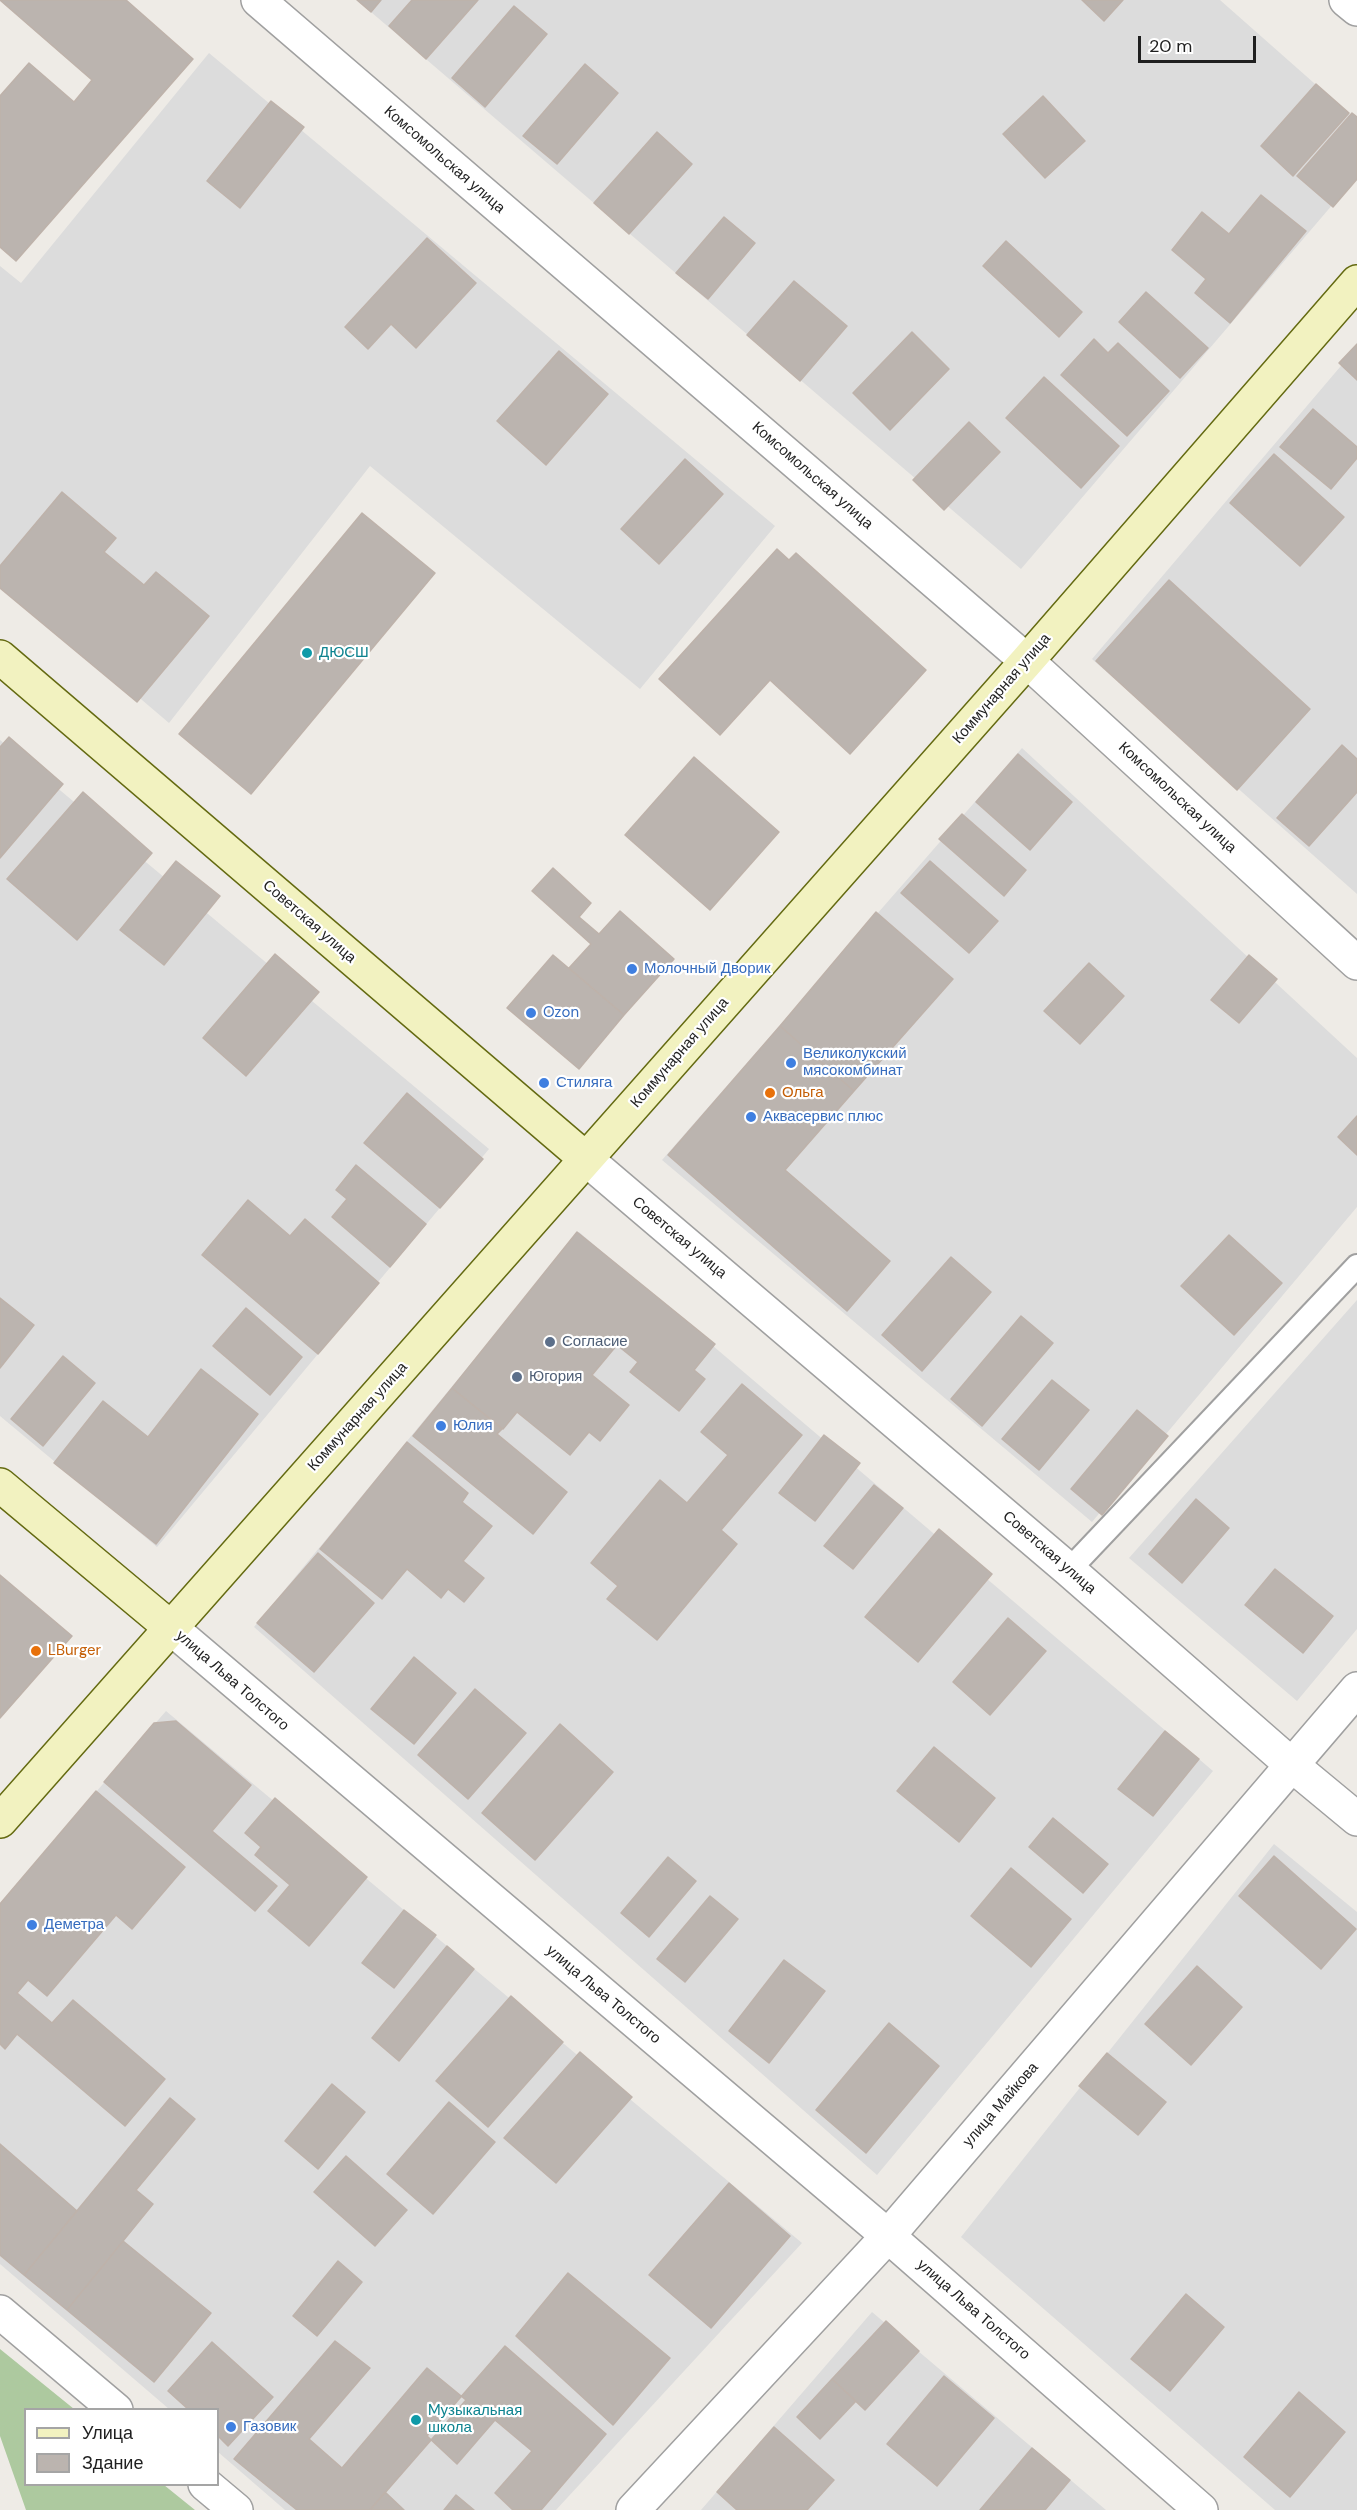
<!DOCTYPE html>
<html>
<head>
<meta charset="utf-8">
<style>
	body { margin:0 }
	#map { position:relative; width:1357px; height:2510px; overflow:hidden; background:#eeebe6; font-family:"DM Sans",sans-serif }
	canvas { display:block }
	.legend { position:absolute; left:24px; top:2408px; width:195px; height:78px; box-sizing:border-box; background:#fff; border:2px solid #a5a5a5; margin:0; padding:8px 10px; list-style:none; font-size:18px; color:#1f1f1f }
	.legend li { display:flex; align-items:center; gap:12px; height:30px }
	.legend b { width:30px; border:2px solid #a5a5a5 }
	.scale { position:absolute; left:1138px; top:36px; width:118px; height:27px; box-sizing:border-box; border:3px solid #1f1f1f; border-top:0; padding-left:8px; font-size:18px; line-height:21px; white-space:nowrap; color:#1f1f1f; -webkit-text-stroke:4px #fff; paint-order:stroke }
</style>
</head>
<body>
<div id="map">
<canvas width="1357" height="2510"></canvas>
<ul class="legend">
<li><b style="height:8px;background:#f2f2c0"></b>Улица</li>
<li><b style="height:16px;background:#bbb4af"></b>Здание</li>
</ul>
<div class="scale">20 m</div>
</div>
<script>
const c = document.querySelector('canvas').getContext('2d');
c.lineJoin = 'round';
function fillPath(path, color) { c.fillStyle = color; c.fill(path, 'evenodd'); }
function strokePath(path, color, width, dash) { c.strokeStyle = color; c.lineWidth = width; c.lineCap = dash ? 'butt' : 'round'; c.setLineDash(dash || []); c.stroke(path); }
function label(font, color, halo, rows, align = 'center') {
  c.font = font + ' "DM Sans",sans-serif'; c.lineWidth = 4.5; c.setLineDash([]); c.textBaseline = 'middle'; c.strokeStyle = halo; c.fillStyle = color; for (const [text, x, y, turn = 0] of rows) {
    c.save(); c.translate(x, y); c.rotate((+turn || 0) * Math.PI / 180); c.textAlign = isNaN(turn) ? turn : align; if (halo) c.strokeText(text, 0, 0); c.fillText(text, 0, 0); c.restore();
  }
}
const residential = new Path2D(`
	M357,0H1220L1357,121V176L1021,569Z
	M209,53L775,526L640,689L370,466L169,723L0,579V266L21,283Z
	M1357,347V894L1092,659Z
	M0,740L489,1149L157,1547L0,1416Z
	M1022,748L1357,1058V1207L1092,1522L662,1160Z
	M579,1232L1213,1771L877,2175L254,1627Z
	M1357,1300V1629L1297,1701L1129,1558Z
	M166,1711L802,2243L556,2510H285L218,2452V2410L169,2409L0,2264V1903Z
	M1274,1844L1357,1912V2510H1275L961,2237Z
	M872,2312L1106,2510H701Z`);
const forest = new Path2D(`
	M0,2349L74,2409L26,2410V2484L164,2485L195,2510H26L0,2436Z`);
const building = new Path2D(`
	M0,0H126L193,59L16,261L0,247V96L29,63L74,102L92,80Z
	M357,0H381L371,12Z
	M412,0H478L426,59L389,26Z
	M1082,0H1123L1104,21Z
	M514,6L547,34L485,107L452,78Z
	M585,64L618,93L557,164L523,136Z
	M1316,84L1349,113L1293,176L1261,146Z
	M1043,96L1085,141L1045,178L1003,134Z
	M271,101L304,127L240,208L207,181Z
	M1352,113L1357,117V179L1333,207L1297,176Z
	M657,132L692,164L629,234L594,203Z
	M1261,195L1306,231L1230,323L1195,293L1206,279L1172,250L1202,212L1229,234Z
	M724,217L755,243L708,299L676,273Z
	M427,238L476,283L416,348L391,324L368,349L345,327Z
	M1006,241L1082,312L1059,337L983,266Z
	M794,281L847,326L800,381L747,335Z
	M1146,292L1208,348L1180,378L1119,322Z
	M912,332L949,369L890,430L853,393Z
	M1094,339L1108,353L1118,343L1169,391L1127,436L1061,375Z
	M1357,344V380L1339,363Z
	M559,351L608,394L546,465L497,421Z
	M1044,377L1119,446L1081,488L1006,418Z
	M1313,409L1357,447V458L1331,489L1280,447Z
	M969,422L1000,452L944,510L913,480Z
	M1274,454L1344,517L1300,566L1230,503Z
	M685,459L723,494L659,564L621,529Z
	M62,492L116,538L104,552L144,585L156,572L209,616L137,702L0,588V566Z
	M362,513L435,573L251,794L179,734Z
	M777,549L789,560L796,553L926,670L850,754L770,680L720,735L659,679Z
	M1169,580L1310,709L1237,790L1096,661Z
	M9,737L63,784L0,858V747Z
	M1342,745L1357,759V792L1309,846L1277,818Z
	M1018,754L1072,802L1030,850L976,802Z
	M694,757L779,832L710,910L625,835Z
	M83,792L152,853L77,940L7,879Z
	M962,814L1026,870L1004,896L939,839Z
	M176,861L220,896L164,965L120,930Z
	M930,861L998,921L969,953L901,893Z
	M553,868L591,903L579,917L599,934L620,911L674,959L624,1015L569,968L591,944L532,891Z
	M876,912L953,979L854,1091L780,1026Z
	M275,954L319,992L246,1076L203,1038Z
	M553,955L624,1015L579,1069L507,1008Z
	M1249,955L1277,979L1239,1023L1211,1000Z
	M1089,963L1124,996L1080,1044L1044,1011Z
	M780,1026L854,1091L785,1170L890,1261L847,1311L668,1155Z
	M407,1093L483,1159L440,1208L364,1143Z
	M1357,1116V1155L1338,1137Z
	M356,1165L426,1224L390,1267L332,1217L347,1199L336,1190Z
	M248,1200L290,1236L305,1219L379,1283L318,1354L202,1255Z
	M577,1232L715,1344L694,1370L705,1379L679,1411L630,1372L638,1362L617,1345L592,1375L629,1405L600,1441L589,1432L570,1455L517,1412L503,1429L452,1388Z
	M1229,1235L1282,1283L1234,1335L1181,1286Z
	M951,1257L991,1292L922,1371L882,1335Z
	M0,1298L34,1325L0,1368Z
	M246,1308L302,1357L270,1395L213,1346Z
	M1021,1316L1053,1343L982,1426L951,1399Z
	M63,1356L95,1383L43,1446L11,1419Z
	M201,1369L258,1414L156,1544L54,1463L103,1401L148,1437Z
	M1052,1380L1089,1410L1039,1470L1002,1439Z
	M742,1384L802,1435L721,1530L737,1544L657,1640L607,1599L618,1586L591,1563L660,1480L687,1503L728,1455L701,1432Z
	M452,1388L502,1429L497,1434L567,1492L533,1534L413,1436Z
	M1137,1410L1168,1436L1102,1515L1071,1489Z
	M824,1435L860,1463L815,1521L779,1493Z
	M407,1442L468,1493L462,1502L492,1526L463,1561L484,1578L464,1602L448,1589L441,1598L407,1569L382,1599L320,1549Z
	M874,1485L903,1508L853,1569L824,1546Z
	M1196,1499L1229,1528L1182,1583L1149,1554Z
	M939,1529L992,1574L918,1662L865,1617Z
	M318,1553L374,1603L314,1672L257,1623Z
	M1275,1569L1333,1616L1303,1653L1245,1605Z
	M0,1575L72,1636L0,1718Z
	M1008,1618L1046,1651L990,1715L953,1682Z
	M414,1657L456,1693L414,1744L371,1709Z
	M475,1689L526,1733L468,1799L418,1755Z
	M176,1721L251,1785L212,1831L277,1886L255,1911L104,1782L154,1723Z
	M560,1724L613,1772L535,1860L482,1813Z
	M1165,1731L1199,1759L1153,1816L1118,1789Z
	M934,1747L995,1798L959,1842L897,1791Z
	M96,1791L185,1867L132,1929L116,1915L47,1996L28,1980L17,1993L52,2023L73,2000L165,2079L125,2126L17,2034L5,2049L0,2044V1904Z
	M275,1798L367,1877L309,1946L268,1911L290,1885L255,1855L261,1847L245,1833Z
	M1053,1818L1108,1864L1083,1893L1029,1847Z
	M1274,1856L1356,1929L1321,1969L1239,1896Z
	M668,1857L696,1881L649,1937L621,1913Z
	M1011,1868L1071,1919L1031,1967L971,1916Z
	M710,1896L738,1919L685,1982L657,1959Z
	M404,1910L436,1935L394,1988L362,1963Z
	M447,1946L474,1969L399,2061L372,2038Z
	M784,1960L825,1991L769,2063L729,2031Z
	M1197,1966L1242,2007L1191,2065L1145,2024Z
	M511,1996L563,2042L488,2127L436,2081Z
	M889,2023L939,2066L866,2153L816,2110Z
	M580,2052L632,2097L556,2183L504,2138Z
	M1107,2053L1166,2102L1138,2135L1079,2086Z
	M332,2084L365,2112L318,2169L285,2141Z
	M170,2098L195,2119L136,2190L153,2204L67,2310L24,2275Z
	M449,2102L495,2142L433,2214L387,2174Z
	M0,2144L77,2211L24,2275L0,2255Z
	M346,2156L407,2210L375,2246L314,2192Z
	M729,2183L790,2236L711,2328L649,2275Z
	M123,2241L211,2313L154,2382L67,2310Z
	M338,2261L362,2282L317,2336L293,2316Z
	M568,2273L670,2358L613,2425L516,2336Z
	M1186,2294L1224,2327L1170,2391L1131,2359Z
	M886,2321L919,2351L865,2410L832,2379Z
	M335,2341L370,2368L309,2439L342,2468L427,2368L466,2400L370,2510H297L234,2459Z
	M212,2342L273,2397L228,2446L218,2436V2410H189L168,2391Z
	M505,2346L606,2434L541,2510H513L495,2493L532,2451L495,2420L457,2464L427,2436Z
	M944,2376L994,2418L937,2486L887,2444Z
	M832,2379L856,2401L820,2439L797,2417Z
	M1299,2392L1345,2432L1290,2497L1244,2457Z
	M774,2427L834,2480L807,2510H737L717,2492Z
	M1032,2448L1070,2480L1045,2510H980Z
	M385,2492L404,2510H370Z
	M456,2495L474,2510H444Z`);
const lane = new Path2D(`
	M1069,1570L1357,1266`);
const street = new Path2D(`
	M258,0L1027,661L1357,963
	M1346,0L1357,9
	M586,1159L1069,1570L1293,1766L1357,1819
	M171,1628L888,2236L1201,2510
	M0,2312L116,2410
	M205,2484L236,2510
	M633,2510L888,2236L1357,1689`);
const secondary = new Path2D(`
	M0,657L586,1159
	M0,1485L171,1628
	M0,1821L1027,661L1357,282`);
const markers = [
	[307,653,6,"#0f9aa8"],
	[632,969,6,"#3f7fe0"],
	[531,1013,6,"#3f7fe0"],
	[791,1063,6,"#3f7fe0"],
	[544,1083,6,"#3f7fe0"],
	[770,1093,6,"#e8710a"],
	[751,1117,6,"#3f7fe0"],
	[550,1342,6,"#5c6f8a"],
	[517,1377,6,"#5c6f8a"],
	[441,1426,6,"#3f7fe0"],
	[36,1651,6,"#e8710a"],
	[32,1925,6,"#3f7fe0"],
	[416,2420,6,"#0f9aa8"],
	[231,2427,6,"#3f7fe0"]
];
const streetNames = [
	["Комсомольская улица",444,160,41],
	["Комсомольская улица",812,476,41],
	["Коммунарная улица",1002,689,-49],
	["Комсомольская улица",1177,798,43],
	["Советская улица",309,922,41],
	["Коммунарная улица",680,1053,-49],
	["Советская улица",679,1238,40],
	["Коммунарная улица",358,1417,-48],
	["Советская улица",1049,1553,41],
	["улица Льва Толстого",232,1681,41],
	["улица Льва Толстого",603,1995,40],
	["улица Майкова",1001,2105,-49],
	["улица Льва Толстого",973,2310,41]
];
const cultureNames = [
	["ДЮСШ",319,653],
	["Mузыкальная",428,2411],
	["школа",428,2428]
];
const shopNames = [
	["Молочный Дворик",644,969],
	["Ozon",543,1013],
	["Великолукский",803,1054],
	["мясокомбинат",803,1071],
	["Стиляга",556,1083],
	["Аквасервис плюс",763,1117],
	["Юлия",453,1426],
	["Деметра",44,1925],
	["Газовик",243,2427]
];
const foodNames = [
	["Ольга",782,1093],
	["LBurger",48,1651]
];
const serviceNames = [
	["Согласие",562,1342],
	["Югория",529,1377]
];
fillPath(residential, '#dcdcdc');
fillPath(forest, '#adc99f');
fillPath(building, '#bbb4af');
strokePath(building, '#beb2aa', 1.5);
strokePath(lane, '#a0a0a0', 26);
strokePath(street, '#a0a0a0', 36);
strokePath(secondary, '#646a11', 36);
strokePath(lane, '#fff', 22);
strokePath(street, '#fff', 33);
strokePath(secondary, '#f2f2c0', 33);
for (const [x, y, r, color] of markers) { const dot = new Path2D(); dot.arc(x, y, r, 0, 2 * Math.PI); c.fillStyle = color; c.fill(dot); strokePath(dot, '#fff', 2); }
label('15px', '#1f1f1f', '#fff', streetNames);
label('15px', '#0d838f', '#fff', cultureNames, 'left');
label('15px', '#366cbe', '#fff', shopNames, 'left');
label('15px', '#c56008', '#fff', foodNames, 'left');
label('15px', '#4e5e75', '#fff', serviceNames, 'left');
</script>
</body>
</html>
